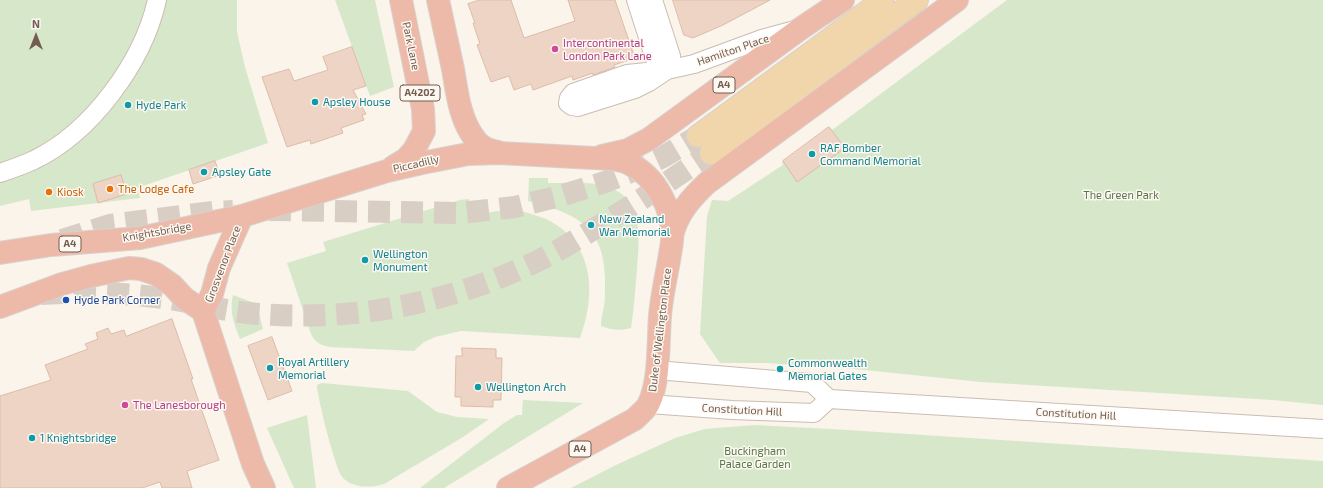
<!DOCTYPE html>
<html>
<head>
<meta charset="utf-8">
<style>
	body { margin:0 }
	#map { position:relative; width:1323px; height:488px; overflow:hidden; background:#faf4ea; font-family:"Exo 2",sans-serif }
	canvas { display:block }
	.north { position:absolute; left:16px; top:16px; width:40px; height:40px; -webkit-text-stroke:3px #fdf8f1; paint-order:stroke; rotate:0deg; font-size:11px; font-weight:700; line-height:16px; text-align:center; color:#735c50 }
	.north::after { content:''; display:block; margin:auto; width:14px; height:18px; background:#735c50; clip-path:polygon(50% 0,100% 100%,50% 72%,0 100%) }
</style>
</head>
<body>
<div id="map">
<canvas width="1323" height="488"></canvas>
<div class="north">N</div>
</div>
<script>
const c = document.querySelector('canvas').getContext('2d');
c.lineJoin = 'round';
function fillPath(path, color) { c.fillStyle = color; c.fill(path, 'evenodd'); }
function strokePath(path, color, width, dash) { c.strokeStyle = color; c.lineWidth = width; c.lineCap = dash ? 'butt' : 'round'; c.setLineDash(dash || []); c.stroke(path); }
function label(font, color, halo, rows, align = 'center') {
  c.font = font + ' "Exo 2",sans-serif'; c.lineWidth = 3; c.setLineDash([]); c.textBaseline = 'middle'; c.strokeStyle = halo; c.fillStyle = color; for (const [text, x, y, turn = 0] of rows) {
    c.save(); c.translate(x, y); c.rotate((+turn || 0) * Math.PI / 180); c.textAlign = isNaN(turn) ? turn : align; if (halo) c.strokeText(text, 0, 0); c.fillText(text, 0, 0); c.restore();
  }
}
const green = new Path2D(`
	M0,0H237V32L245,67L268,143L137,188L140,198L31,211L29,199L0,206Z
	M335,0H375L394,87L370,96Z
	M1007,0H1323V405L1273,400L981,382L845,368L766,363H720L700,334L707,216L712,200L728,201L783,165L782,162L830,127L832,130Z
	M529,178H548V183C565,183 594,181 609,187C645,201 639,240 637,270C635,290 634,309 631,328C621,331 611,330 601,326C601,316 605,306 605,296C608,232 587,216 528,201Z
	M469,199L471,216C484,214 498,210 510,210C522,210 535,215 546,219C594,242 597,293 580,338L461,331L435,337L424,342L414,351L330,347C321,345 315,343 311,334L287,263L326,251L323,242L460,200Z
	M233,295L257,304L263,329L240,339C234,324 229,311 233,295Z
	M322,383L408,391L437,412L457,417L489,419L463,437L384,484C371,488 354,488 344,479C338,473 337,464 334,457C327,434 321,411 317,388V385Z
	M523,400L583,403L444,488H420L504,423L517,415H522Z
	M307,415L316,488H294L267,428Z
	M755,425L847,430L1323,461V488H571L616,465L675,438L705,429Z`);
const building = new Path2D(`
	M480,0H511L524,38L575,21L568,0H615L635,58L614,65L615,67L593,75V73L573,80L572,76L533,90L531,84L514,90L509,76L491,82L477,45L480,44L473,23H475L468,4Z
	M673,0H770L723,25L693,38L684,35Z
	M352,47L366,86L353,90L366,114L362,115L364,120L341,128L343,133L311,144L310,140L287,147L262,77L289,69L294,81L328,70L323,57Z
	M829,127L845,148L797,182L783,161Z
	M215,161L220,175L193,184L189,170Z
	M121,175L127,194L98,203L93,184Z
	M172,319L193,379H191L219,460L187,471L192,488H162L160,482L142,488H0V396L51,380L45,365L88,349L85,344L98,339L96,333L108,328L111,334L124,330L126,336Z
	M272,337L292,391L268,400L248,346Z
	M462,348L496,349V358H502L501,400H493V407L461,406V397H455L456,356H462Z`);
const primaryTunnel = new Path2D(`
	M269,210L460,213L515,207L560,196L605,182L628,173L663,157L698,136
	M62,240L110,225L213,212L233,211
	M41,294C86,291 132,293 176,300C203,305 230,312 258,314C353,321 442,305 529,265C551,255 573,242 594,229C634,205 672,179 711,153`);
const street = new Path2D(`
	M636,0L655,59L660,66L667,70
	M653,0L671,56L670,63L667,70L649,82L635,89L578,107L572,106L568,103L569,98L573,93L627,74L667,70L694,64L762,39L795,30
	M0,173C12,169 23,165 34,160C92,132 143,62 157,0
	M656,370L812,383L829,399L1323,429
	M649,404L732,410L814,413L829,399`);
const primary = new Path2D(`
	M698,136L883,0
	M711,153L917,0`);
const highway = new Path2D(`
	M438,0C443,23 448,46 453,69C457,93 460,120 475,139C481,148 489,150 498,152
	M602,156L628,150L649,139L800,29L843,0
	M393,167L406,159L414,150L424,131L423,109L401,0
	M672,236C677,214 691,198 707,183L957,0
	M0,253L51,245L140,238L242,216L387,171L422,163L468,154L499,153L613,159C618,160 623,161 628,163C656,176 674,210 672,241C669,266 662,291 660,316C658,341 660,381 649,403C647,409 639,414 635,419L508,488
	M0,307L62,284L91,276L129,268L141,269L156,274L172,285L184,298L203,311L253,464L264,488
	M203,311L212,294L219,268L242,216`);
const markers = [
	[555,49,4,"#d1479c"],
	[315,102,4,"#0f9aa8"],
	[128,105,4,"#0f9aa8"],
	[812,154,4,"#0f9aa8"],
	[204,172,4,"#0f9aa8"],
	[110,189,4,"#e8710a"],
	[49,192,4,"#e8710a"],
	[591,225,4,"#0f9aa8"],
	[365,260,4,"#0f9aa8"],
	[66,300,4,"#1a4fb4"],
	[270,368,4,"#0f9aa8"],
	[780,369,4,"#0f9aa8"],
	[478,387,4,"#0f9aa8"],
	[125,405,4,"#d1479c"],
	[32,438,4,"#0f9aa8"]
];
const shields = [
	[724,85,22],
	[420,93,40],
	[70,244,22],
	[580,449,22]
];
const shieldNames = [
	["A4",724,85],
	["A4202",420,93],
	["A4",70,244],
	["A4",580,449]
];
const hotelNames = [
	["Intercontinental",563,43],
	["London Park Lane",563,56],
	["The Lanesborough",133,405]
];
const streetNames = [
	["Park Lane",411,46,78],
	["Hamilton Place",733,50,-19],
	["Piccadilly",416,164,-13],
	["Knightsbridge",157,232,-10],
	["Grosvenor Place",223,264,-69],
	["Duke of Wellington Place",660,330,-83],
	["Constitution Hill",742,410,3],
	["Constitution Hill",1076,414,3]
];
const cultureNames = [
	["Apsley House",323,102],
	["Hyde Park",136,105],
	["RAF Bomber",820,148],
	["Command Memorial",820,161],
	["Apsley Gate",212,172],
	["New Zealand",599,219],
	["War Memorial",599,232],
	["Wellington",373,254],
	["Monument",373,267],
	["Royal Artillery",278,362],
	["Memorial",278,375],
	["Commonwealth",788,363],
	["Memorial Gates",788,376],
	["Wellington Arch",486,387],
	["1 Knightsbridge",40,438]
];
const foodNames = [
	["The Lodge Cafe",118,189],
	["Kiosk",57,192]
];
const parkNames = [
	["The Green Park",1121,195],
	["Buckingham",755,451],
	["Palace Garden",755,464]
];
const transitNames = [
	["Hyde Park Corner",74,300]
];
fillPath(green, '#d6e7ca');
fillPath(building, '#edd4c5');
strokePath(building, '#debba7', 1);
strokePath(primaryTunnel, '#d8cec4', 22, [22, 11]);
strokePath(street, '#ccbcb1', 20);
strokePath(primary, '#d8d1ce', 24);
strokePath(highway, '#d8d1ce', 24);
strokePath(street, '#fff', 18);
strokePath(primary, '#f1d6ab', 22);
strokePath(highway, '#edbaa9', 22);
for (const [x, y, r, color] of markers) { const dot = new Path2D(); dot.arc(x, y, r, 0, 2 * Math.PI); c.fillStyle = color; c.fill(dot); strokePath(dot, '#fdf8f1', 1.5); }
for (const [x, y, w] of shields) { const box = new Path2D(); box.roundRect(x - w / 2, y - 8, w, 16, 3); c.fillStyle = '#fdf8f1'; c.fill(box); strokePath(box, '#735c50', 1); }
label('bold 10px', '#735c50', null, shieldNames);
label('11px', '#b23c85', '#fdf8f1', hotelNames, 'left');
label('11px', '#735c50', '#fdf8f1', streetNames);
label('11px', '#0d838f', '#fdf8f1', cultureNames, 'left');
label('11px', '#c56008', '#fdf8f1', foodNames, 'left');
label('11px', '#577749', '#fdf8f1', parkNames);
label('11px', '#164399', '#fdf8f1', transitNames, 'left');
</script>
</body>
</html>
